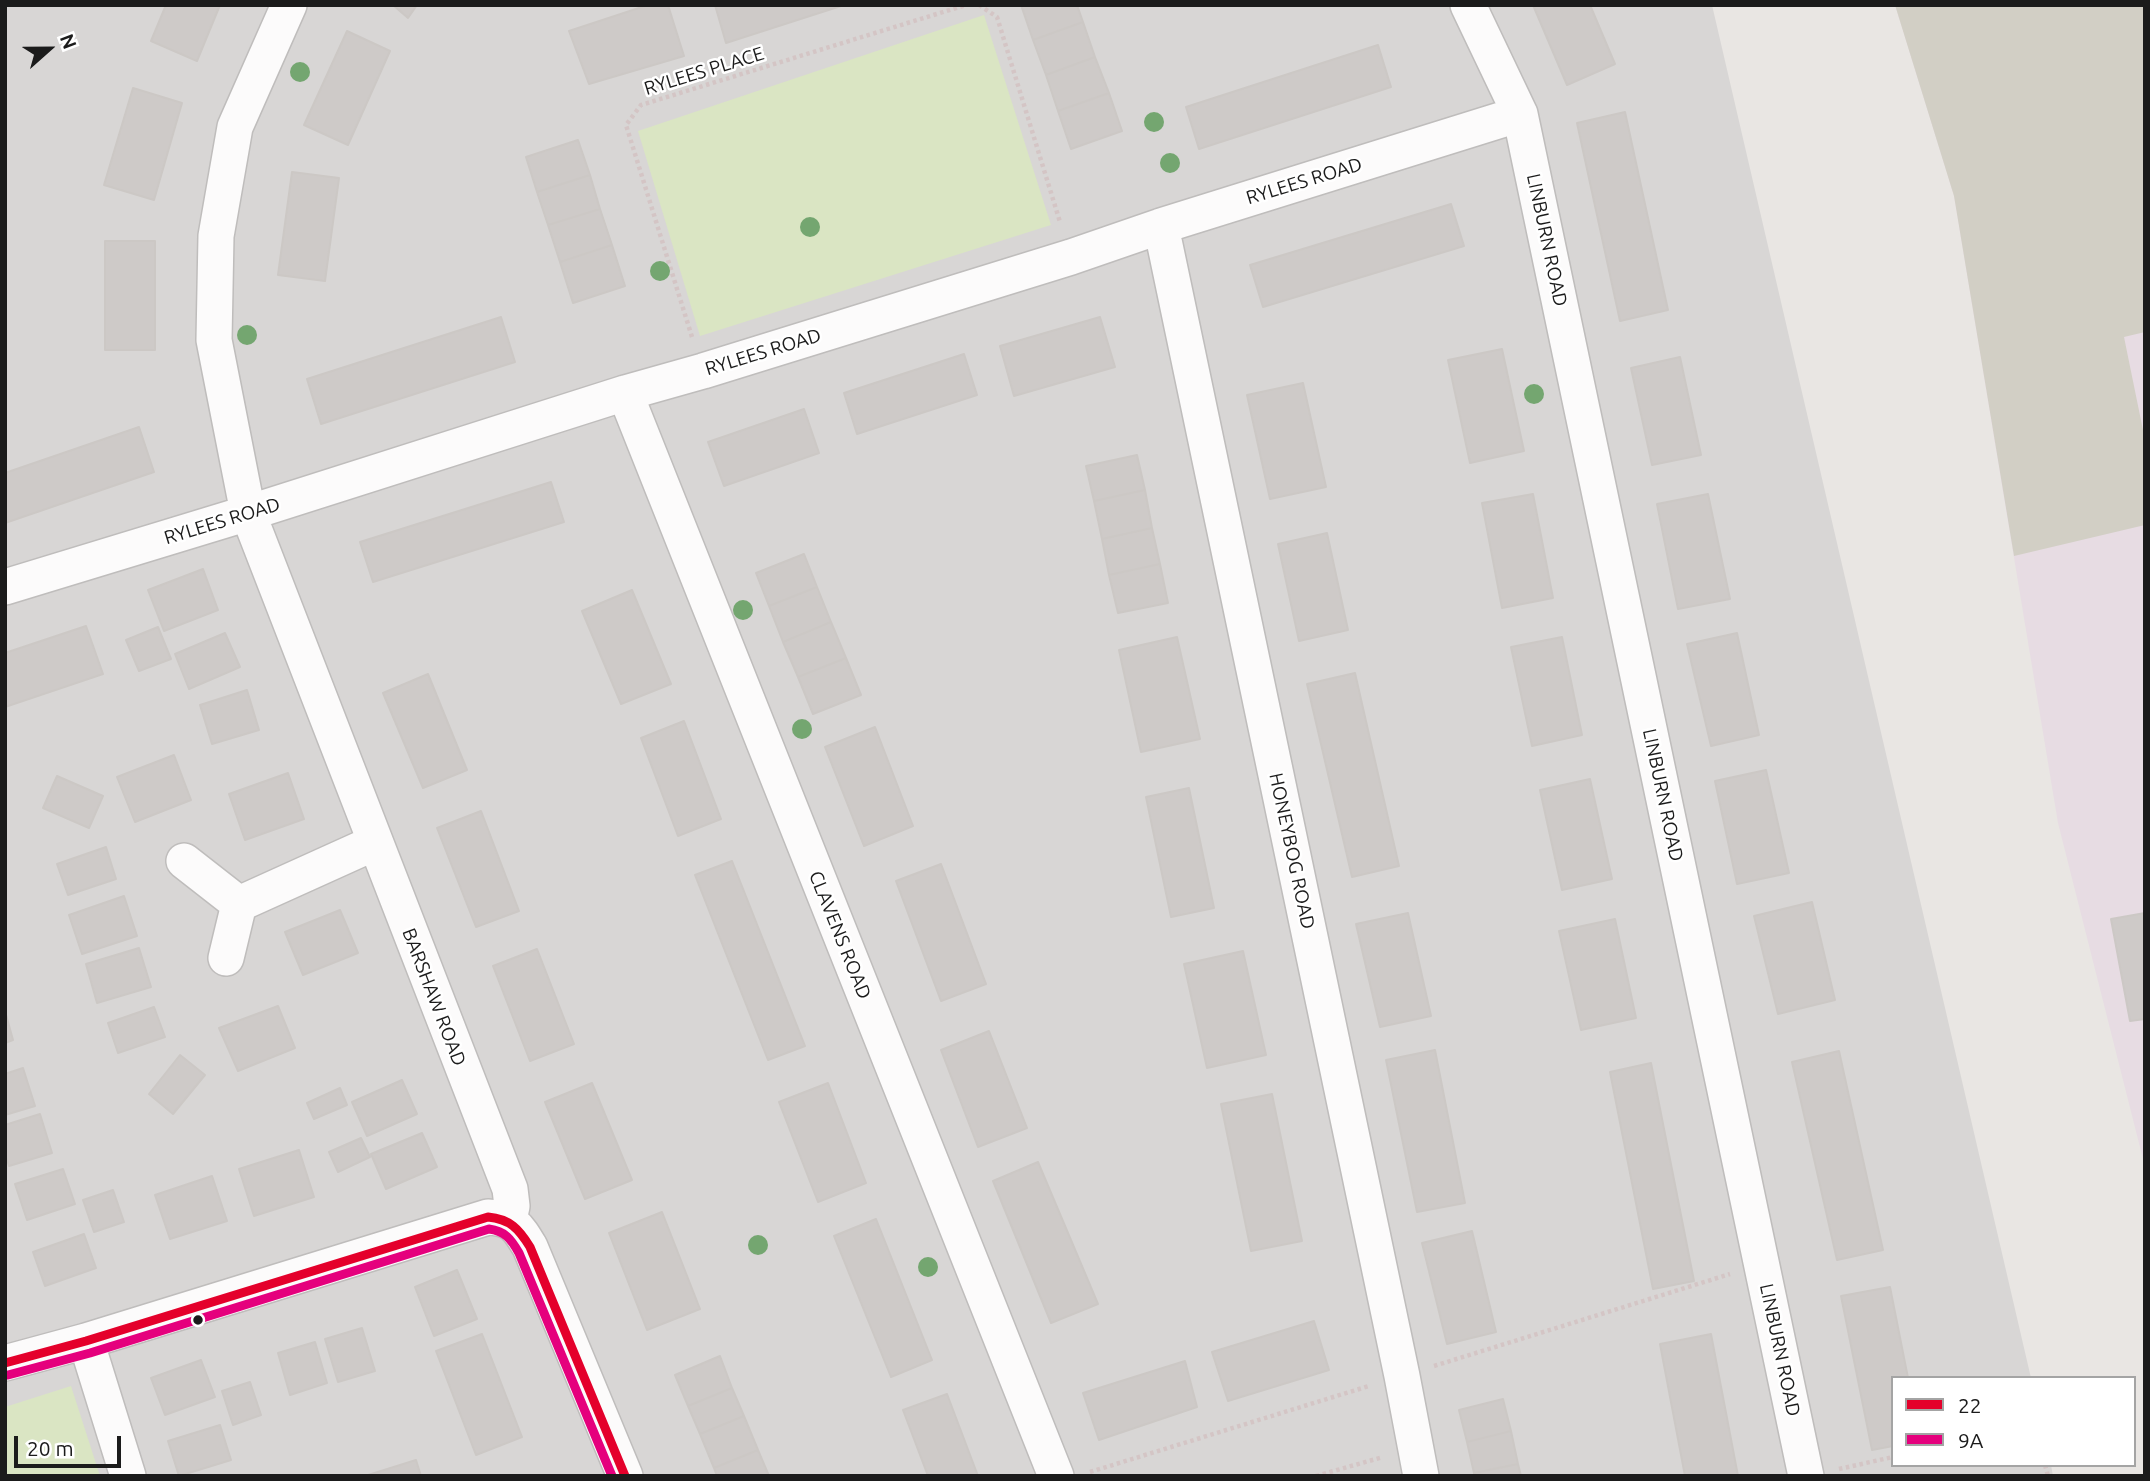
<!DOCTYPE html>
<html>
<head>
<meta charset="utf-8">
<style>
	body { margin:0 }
	#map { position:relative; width:2150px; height:1481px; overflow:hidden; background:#e9e6e3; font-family:Ubuntu,sans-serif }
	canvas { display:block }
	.frame { position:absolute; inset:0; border:7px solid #1b1b1b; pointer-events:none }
	.legend { position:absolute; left:1891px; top:1376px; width:245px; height:91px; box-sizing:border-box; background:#fff; border:2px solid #a4a4a4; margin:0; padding:9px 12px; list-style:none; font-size:21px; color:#1b1b1b }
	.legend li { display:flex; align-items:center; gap:14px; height:35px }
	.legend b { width:35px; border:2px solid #a4a4a4 }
	.north { position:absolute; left:14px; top:14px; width:70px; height:70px; -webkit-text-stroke:5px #fff; paint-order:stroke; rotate:69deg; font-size:19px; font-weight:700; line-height:28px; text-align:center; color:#1b1b1b }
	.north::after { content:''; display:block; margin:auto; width:24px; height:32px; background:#1b1b1b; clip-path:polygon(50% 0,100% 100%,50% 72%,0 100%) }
	.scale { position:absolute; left:14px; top:1436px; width:107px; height:32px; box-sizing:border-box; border:4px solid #1b1b1b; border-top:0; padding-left:9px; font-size:21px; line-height:24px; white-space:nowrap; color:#1b1b1b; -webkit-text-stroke:5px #fff; paint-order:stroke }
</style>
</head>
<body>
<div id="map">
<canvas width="2150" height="1481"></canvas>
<div class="frame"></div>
<ul class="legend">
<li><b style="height:9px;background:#e4002b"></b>22</li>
<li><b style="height:9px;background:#e5007d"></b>9A</li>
</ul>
<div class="north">N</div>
<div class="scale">20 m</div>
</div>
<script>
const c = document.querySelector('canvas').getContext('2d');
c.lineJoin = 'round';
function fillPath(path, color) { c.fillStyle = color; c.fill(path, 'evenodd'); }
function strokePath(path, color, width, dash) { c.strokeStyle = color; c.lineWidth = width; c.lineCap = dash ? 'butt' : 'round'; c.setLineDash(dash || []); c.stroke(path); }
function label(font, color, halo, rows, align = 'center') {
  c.font = font + ' Ubuntu,sans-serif'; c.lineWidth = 5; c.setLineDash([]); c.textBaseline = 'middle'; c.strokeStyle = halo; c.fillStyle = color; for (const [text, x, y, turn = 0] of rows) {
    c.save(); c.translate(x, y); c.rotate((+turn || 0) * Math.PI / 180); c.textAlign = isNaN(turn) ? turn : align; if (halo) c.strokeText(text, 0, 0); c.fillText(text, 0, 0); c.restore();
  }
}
const residential = new Path2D(`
	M5,5H1712L2031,1378H1893V1465H2051L2053,1476H5Z`);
const industrial = new Path2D(`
	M1895,5H2145V1167L2058,823L1954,196Z`);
const construction = new Path2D(`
	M1895,5H2145V332L2124,337L2145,440V525L2014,556L1954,196Z`);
const grass = new Path2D(`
	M984,15L1051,225L700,336L638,131Z
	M71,1386L100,1476H5V1407Z`);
const building = new Path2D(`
	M166,5H220L197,61L151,41Z
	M393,5H417L408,18Z
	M648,5H668L684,56L589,84L569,31Z
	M715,5H844L726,43Z
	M1021,5H1077L1083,22L1033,40Z
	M1533,5H1590L1615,64L1567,85Z
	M1083,22L1095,57L1046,75L1033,40Z
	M347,31L390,51L348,145L304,125Z
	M1378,45L1391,87L1199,149L1186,107Z
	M1095,57L1109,93L1058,111L1046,75Z
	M133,88L182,103L154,200L104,185Z
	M1109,93L1122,131L1071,149L1058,111Z
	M1625,112L1668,310L1620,321L1577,123Z
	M578,140L590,175L537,192L526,157Z
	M292,172L339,178L325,281L278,275Z
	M590,175L600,209L548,225L537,192Z
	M1451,204L1464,246L1263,307L1250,265Z
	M600,209L612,245L560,262L548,225Z
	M105,241H155V350H105Z
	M612,245L625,286L573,303L560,262Z
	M501,317L515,362L321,424L307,379Z
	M1100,317L1115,367L1014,396L1000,346Z
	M1502,349L1524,451L1470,463L1448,360Z
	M964,354L977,395L857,434L844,393Z
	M1680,357L1701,455L1652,465L1631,368Z
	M1303,383L1326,487L1270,499L1247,395Z
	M804,409L819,453L724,486L708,442Z
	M139,427L154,472L5,523V473Z
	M1137,455L1145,490L1094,501L1086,466Z
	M551,482L564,522L373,582L360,542Z
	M1145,490L1152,528L1102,539L1094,501Z
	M1533,494L1553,598L1502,608L1482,503Z
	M1708,494L1730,599L1678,609L1657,504Z
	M1152,528L1160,564L1109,575L1102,539Z
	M1327,533L1348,630L1299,641L1278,544Z
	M804,554L817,587L769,606L756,573Z
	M1160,564L1168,603L1118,613L1109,575Z
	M203,569L218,610L164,631L148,590Z
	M817,587L831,622L783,642L769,606Z
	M632,590L671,684L621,704L582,611Z
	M831,622L846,658L798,677L783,642Z
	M86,626L103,674L5,707V653Z
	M158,627L171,659L139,671L126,640Z
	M225,633L240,667L189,689L175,654Z
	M1737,633L1759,735L1711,746L1687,644Z
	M1177,637L1200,739L1141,752L1119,650Z
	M1562,637L1582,735L1532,746L1511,647Z
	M846,658L861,695L813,714L798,677Z
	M1355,673L1399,866L1352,877L1307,684Z
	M428,674L467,770L423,788L383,693Z
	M247,690L259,730L212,744L200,705Z
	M684,721L721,819L678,836L641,738Z
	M875,727L913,826L864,846L825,747Z
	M174,755L191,800L135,822L117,777Z
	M1766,770L1789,873L1737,884L1715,781Z
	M288,773L304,819L245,840L229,794Z
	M57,776L103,796L89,828L43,808Z
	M1590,779L1612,879L1562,890L1540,790Z
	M1189,788L1214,908L1171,917L1146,797Z
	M481,811L519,911L476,927L437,828Z
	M106,847L116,879L68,895L57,864Z
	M732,861L805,1046L768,1060L695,875Z
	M941,864L986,984L941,1001L896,881Z
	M124,896L137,936L82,954L69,915Z
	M1812,902L1835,1000L1778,1014L1754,916Z
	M340,910L358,953L303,975L285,932Z
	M1408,913L1431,1016L1380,1027L1356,924Z
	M2145,913V1019L2130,1021L2111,919Z
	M1615,919L1636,1018L1581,1030L1559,931Z
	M139,948L151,987L97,1003L86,964Z
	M537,949L574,1044L530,1061L493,966Z
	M1243,951L1266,1055L1207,1068L1184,964Z
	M278,1006L295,1048L238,1071L219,1028Z
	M154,1007L165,1037L118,1053L108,1023Z
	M5,1011L13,1040L5,1043Z
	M989,1031L1027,1128L978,1147L941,1050Z
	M1435,1050L1465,1203L1417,1212L1386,1060Z
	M1839,1051L1883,1250L1837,1260L1792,1062Z
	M180,1055L205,1075L173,1114L149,1094Z
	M1651,1063L1694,1281L1653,1289L1610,1072Z
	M23,1068L35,1106L5,1115V1074Z
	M402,1080L417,1114L367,1136L352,1102Z
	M592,1083L632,1180L585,1199L545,1102Z
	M828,1083L866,1183L818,1202L779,1102Z
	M340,1088L347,1105L314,1119L307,1103Z
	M1272,1094L1302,1241L1251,1251L1221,1104Z
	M40,1114L52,1153L9,1166L5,1154V1125Z
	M422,1133L437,1167L386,1189L371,1154Z
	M361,1138L370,1157L338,1172L329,1152Z
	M299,1150L314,1197L254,1216L239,1169Z
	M1038,1162L1098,1304L1051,1323L993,1181Z
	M63,1169L75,1204L27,1220L15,1184Z
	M212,1176L227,1221L170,1239L155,1195Z
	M113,1190L124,1222L94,1232L83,1200Z
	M662,1212L700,1309L647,1330L609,1233Z
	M876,1219L932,1360L891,1377L834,1236Z
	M1472,1231L1496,1332L1447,1344L1422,1243Z
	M84,1234L96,1268L45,1286L33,1252Z
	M457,1270L477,1319L434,1336L415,1287Z
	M1890,1287L1908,1378H1893V1446L1872,1450L1841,1296Z
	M1314,1321L1329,1370L1228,1401L1212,1352Z
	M362,1328L375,1371L338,1382L325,1339Z
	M482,1334L522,1437L476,1455L436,1351Z
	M1711,1334L1738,1476H1685L1660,1344Z
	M315,1342L327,1383L290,1395L278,1353Z
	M720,1356L732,1388L688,1406L675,1375Z
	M201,1360L215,1397L165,1415L151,1378Z
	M1185,1361L1197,1407L1099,1440L1083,1393Z
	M250,1382L261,1415L233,1425L222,1391Z
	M732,1388L744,1416L700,1434L688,1406Z
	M947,1394L978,1476H928L903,1410Z
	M1503,1399L1511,1431L1467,1442L1459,1410Z
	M744,1416L758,1450L714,1468L700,1434Z
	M220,1425L231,1460L179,1476L168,1441Z
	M1511,1431L1518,1464L1474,1473L1467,1442Z
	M758,1450L769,1476H717L714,1468Z
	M416,1460L421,1476H365Z
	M1518,1464L1521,1476H1474V1473Z`);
const path = new Path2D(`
	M979,5L997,17L1060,222
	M692,337L626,125L641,105L966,5
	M1434,1366L1730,1274
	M2045,1465L2048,1476
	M1839,1469L1893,1457
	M1090,1472L1369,1386
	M1316,1476L1383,1457`);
const street = new Path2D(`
	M289,5L235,127L216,236L214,340L248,513L510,1189L512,1206L509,1220
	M1468,5L1520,114L1806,1476
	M1161,226L1402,1376L1421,1476
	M625,393L1056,1476
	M5,587L248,513L625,393L703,371L1071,257L1161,226L1520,114
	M184,861L239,904L226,958
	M239,904L374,843
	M86,1341L128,1476
	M5,1363L86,1341L488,1217C513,1218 518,1227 530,1247L625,1476`);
const bus1 = new Path2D(`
	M5,1363L86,1341L488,1217C510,1219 519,1229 530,1247L625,1476`);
const bus2 = new Path2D(`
	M8,1375L90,1353L489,1229C505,1231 511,1239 519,1253L612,1476`);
const trees = [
	[300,72],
	[1154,122],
	[1170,163],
	[810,227],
	[660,271],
	[247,335],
	[1534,394],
	[743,610],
	[802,729],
	[758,1245],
	[928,1267]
];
const markers = [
	[198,1320,6,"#1b1b1b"]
];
const streetNames = [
	["RYLEES PLACE",704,71,-17],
	["RYLEES ROAD",1304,181,-17],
	["LINBURN ROAD",1547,240,78],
	["RYLEES ROAD",763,352,-17],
	["RYLEES ROAD",222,521,-17],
	["LINBURN ROAD",1663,795,78],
	["HONEYBOG ROAD",1292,851,78],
	["CLAVENS ROAD",840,935,68],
	["BARSHAW ROAD",434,997,69],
	["LINBURN ROAD",1780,1350,78]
];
fillPath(residential, '#d8d6d5');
fillPath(industrial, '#e7dce3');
fillPath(construction, '#d2cfc5');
fillPath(grass, '#dae5c3');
fillPath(building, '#cecac8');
strokePath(building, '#ccc8c5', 2);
strokePath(street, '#bfbdbc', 38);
strokePath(path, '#d4c5c5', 4.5, [3.5, 3.5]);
strokePath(street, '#fcfbfb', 35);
strokePath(bus1, '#e4002b', 9);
strokePath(bus2, '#e5007d', 9);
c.fillStyle = '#74a670';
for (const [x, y] of trees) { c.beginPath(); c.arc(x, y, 10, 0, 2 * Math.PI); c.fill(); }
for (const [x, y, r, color] of markers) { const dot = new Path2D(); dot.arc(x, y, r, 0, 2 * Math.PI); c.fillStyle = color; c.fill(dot); strokePath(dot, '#fff', 2.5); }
label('19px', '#1b1b1b', '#fff', streetNames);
</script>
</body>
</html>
